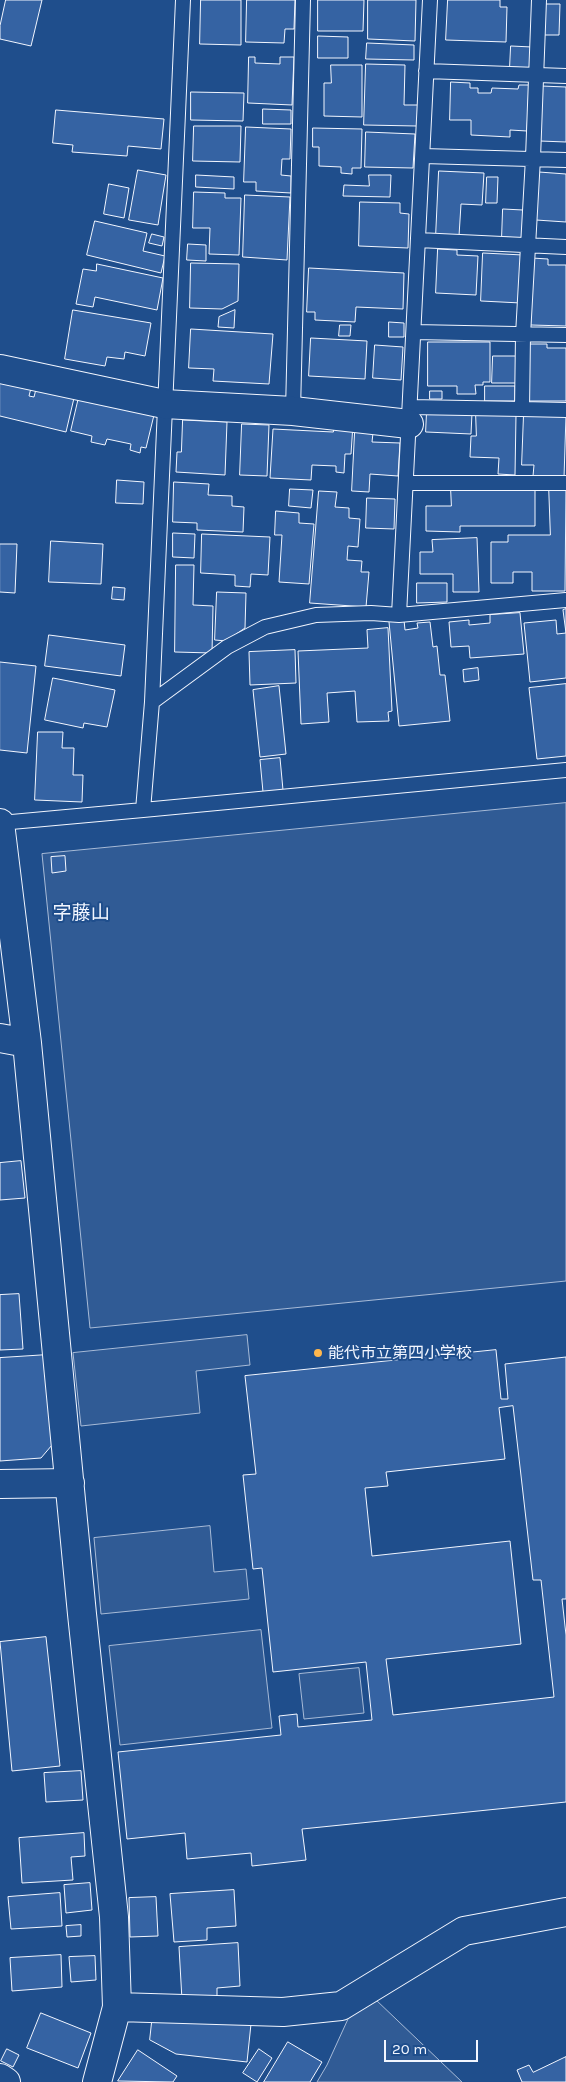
<!DOCTYPE html>
<html>
<head>
<meta charset="utf-8">
<style>
	body { margin:0 }
	#map { position:relative; width:566px; height:2082px; overflow:hidden; background:#1f4e8c; font-family:Karla,sans-serif }
	canvas { display:block }
	.scale { position:absolute; left:384px; top:2040px; width:94px; height:22px; box-sizing:border-box; border:2px solid #f2f6ff; border-top:0; padding-left:6px; font-size:15px; line-height:18px; white-space:nowrap; color:#f2f6ff; -webkit-text-stroke:4px #1f4e8c; paint-order:stroke }
</style>
</head>
<body>
<div id="map">
<canvas width="566" height="2082"></canvas>
<div class="scale">20 m</div>
</div>
<script>
const c = document.querySelector('canvas').getContext('2d');
c.lineJoin = 'round';
function fillPath(path, color) { c.fillStyle = color; c.fill(path, 'evenodd'); }
function strokePath(path, color, width, dash) { c.strokeStyle = color; c.lineWidth = width; c.lineCap = dash ? 'butt' : 'round'; c.setLineDash(dash || []); c.stroke(path); }
function label(font, color, halo, rows, align = 'center') {
  c.font = font + ' Karla,"Noto Sans JP",sans-serif'; c.lineWidth = 4; c.setLineDash([]); c.textBaseline = 'middle'; c.strokeStyle = halo; c.fillStyle = color; for (const [text, x, y, turn = 0] of rows) {
    c.save(); c.translate(x, y); c.rotate((+turn || 0) * Math.PI / 180); c.textAlign = isNaN(turn) ? turn : align; if (halo) c.strokeText(text, 0, 0); c.fillText(text, 0, 0); c.restore();
  }
}
const built = new Path2D(`
	M566,803V1281L90,1328L42,854Z
	M247,1335L250,1365L196,1371L200,1413L81,1426L73,1353Z
	M210,1526L214,1572L246,1569L249,1599L101,1614L94,1538Z
	M261,1630L272,1728L120,1745L109,1646Z
	M359,1668L364,1713L304,1719L299,1674Z
	M375,1999L462,2082H317L327,2065L348,2019Z`);
const building = new Path2D(`
	M6,0H42L31,46L0,39V26Z
	M201,0H241V45L200,44Z
	M247,0H295L294,29H285L284,43L246,42Z
	M318,0H364L363,31H318Z
	M368,0H416L415,41L368,39Z
	M448,0H500V7H507L506,42L446,40Z
	M544,4H560L559,35H543Z
	M318,36L348,37V58H318Z
	M367,43L414,45V60L366,59Z
	M511,46L532,47L531,68L510,67Z
	M249,57H255V63L280,64V57H294L292,105L248,103Z
	M366,64L405,65L404,105H418L417,126L364,125Z
	M331,65H362V117L324,116V83H331Z
	M451,82L470,83V88H478V93H491L492,88L518,89L519,85H529L527,131L510,130V137L471,135V120H450Z
	M541,86L566,87V142L540,141Z
	M191,92L244,93L243,121L191,120Z
	M263,109L291,110V124H263Z
	M56,110L164,119L161,149L128,146L127,156L72,152L73,145L53,143Z
	M194,126H241L240,162L193,161Z
	M246,127L291,129L290,159H282L281,175L291,176V193L256,191V182H244Z
	M313,128L362,129L361,168H352V174L341,173V167L319,166V147H313Z
	M366,132L415,134L413,168L365,167Z
	M138,170L166,175L158,225L129,220Z
	M439,171L484,173L482,205L461,204L459,236H436Z
	M539,172L566,174V222L536,220Z
	M196,175L234,177V189L196,187Z
	M369,175H391L390,197L343,196L344,185L369,186Z
	M487,177H498L497,203H486Z
	M109,184L129,188L124,218L104,214Z
	M194,192L225,193V198H241L239,255L209,254L210,228H193Z
	M245,195L290,197L287,260L243,257Z
	M360,202L400,203V213L409,214L408,248L359,246Z
	M503,209L523,210L522,238L502,237Z
	M95,221L147,233L143,251L165,256L161,273L87,255Z
	M152,234L164,237L162,246L149,243Z
	M188,244L206,245V261L187,260Z
	M438,249L457,250V255L478,256L476,295L436,293Z
	M483,253L523,255L521,303L481,301Z
	M532,258L548,259V265H566V326L531,325Z
	M191,263L239,264L238,301L222,309L190,308Z
	M97,264L163,278L157,310L95,297L93,307L76,304L83,269L96,271Z
	M309,268L404,273L403,309L356,307L355,322L315,320V312H307Z
	M73,310L151,323L145,356L125,352L124,359L107,357L105,366L65,359Z
	M235,310L234,328L218,327L219,317Z
	M389,322L404,323V337H389Z
	M340,325H351L350,336H339Z
	M191,329L273,334L269,384L213,381L214,369L189,368Z
	M311,338L367,341L365,379L309,376Z
	M428,342H490V382H483V385H475L476,394H457V386H428Z
	M527,344H547V348H566V401H526Z
	M375,345L403,347L401,380L373,378Z
	M493,356H519V383H492Z
	M0,380L31,388L29,396L34,397L36,389L74,398L66,432L0,416Z
	M485,386H515V401H485Z
	M430,391H442V399H430Z
	M79,397L154,415L146,448L141,447L140,453L130,450L131,444L107,439L105,445L91,442L92,436L71,431Z
	M427,411L472,413L471,434L426,432Z
	M524,413L566,415L564,478L533,476L534,465H522Z
	M476,414L516,415L515,475L498,474L499,458L470,457L471,436H476Z
	M183,420L227,422L225,475L176,472L177,452H181Z
	M334,423L353,424L351,454H345L344,473L336,472V466L312,465L311,480L270,478L273,429L333,432Z
	M242,424L269,425L267,476L240,475Z
	M355,432L373,433L372,442L400,443L398,476L370,474L369,492L352,491Z
	M117,480L144,482L143,504L116,503Z
	M174,482L209,484L208,495L232,496V506L244,507L243,532L197,530V523L173,522Z
	M549,486H566L565,591H532V572H513V583H491V542H508V535H550Z
	M290,489L313,490L311,508L289,506Z
	M451,489L535,490V526H460V532L426,531V506H451Z
	M319,491L337,492L335,507L349,508V518L360,519L358,547L348,546L347,560L362,561L361,572H369L366,607L310,603Z
	M367,498L395,499L394,529L366,528Z
	M276,511L299,513V523L314,524L309,584L279,582L282,535H275Z
	M173,533L195,534L194,558L173,557Z
	M202,534L270,537L268,575L251,574L250,587L235,586V575L201,573Z
	M477,538L479,592H453V574H420V552H433L432,540Z
	M51,541L103,544L101,584L49,582Z
	M0,544H17L15,593L0,592Z
	M176,565H194L193,605L213,606L212,653L175,652Z
	M417,583H447V602L417,603Z
	M113,587L125,588L124,600L112,599Z
	M217,592L246,593L245,628L226,641L215,640Z
	M566,609V678L530,682L524,623L556,620L557,634L566,633L563,610Z
	M520,613L524,654L470,658L469,646L451,647L449,622L469,620V625L490,623V615Z
	M404,620L405,630L418,628L417,623L430,622L433,647L437,646L440,675H445L450,721L399,726L389,622Z
	M388,628L392,711L388,712L389,721L357,722L355,691L327,693L329,722L301,724L298,651L368,648L367,630Z
	M49,635L125,645L121,676L45,666Z
	M295,650L296,683L250,685L249,652Z
	M0,662L36,666L27,753L0,750Z
	M478,668L479,680L464,682L463,670Z
	M53,678L115,690L107,727L84,723L83,728L45,720Z
	M566,684V756L537,759L529,688Z
	M279,686L286,754L260,757L253,690Z
	M38,732H63L62,748H74L73,775H83L82,802L35,800Z
	M280,758L283,790L263,792L260,760Z
	M65,856L66,871L52,873L51,857Z
	M21,1161L25,1198L0,1200V1163Z
	M19,1294L23,1349L0,1350V1295Z
	M496,1350L501,1399H508L505,1364L566,1357V1599H562L566,1635V1802L302,1829L306,1860L252,1866L251,1853L187,1859L185,1833L127,1839L118,1752L281,1735L279,1716L297,1714L298,1727L372,1720L366,1662L273,1672L262,1568L253,1569L243,1475L256,1474L245,1376ZM513,1406L533,1580H541L554,1697L393,1715L386,1659L521,1644L510,1541L372,1556L365,1488L388,1486L386,1472L505,1459L499,1408Z
	M47,1355L52,1445L41,1458L0,1461V1358Z
	M46,1637L60,1766L12,1771L0,1642Z
	M81,1771L83,1800L46,1802L44,1773Z
	M84,1833L85,1856L71,1857L73,1880L22,1883L19,1838Z
	M90,1883L92,1910L66,1913L64,1885Z
	M234,1890L236,1926L207,1928V1940L174,1942L170,1894Z
	M60,1893L62,1926L11,1929L8,1897Z
	M156,1897L158,1936L130,1937L129,1898Z
	M81,1925V1936L67,1937L66,1926Z
	M238,1943L240,1986L217,1988V1998L182,2000L179,1947Z
	M61,1955L62,1987L12,1991L10,1958Z
	M95,1956L96,1980L71,1982L69,1957Z
	M41,2013L91,2033L78,2068L27,2048Z
	M153,2013L251,2024L247,2062L176,2054L150,2040Z
	M288,2042L322,2062L310,2082H264Z
	M7,2049L19,2055L13,2067L1,2061Z
	M259,2049L272,2058L257,2082L243,2073Z
	M138,2050L177,2076L173,2082L118,2081Z
	M566,2057V2082H522L517,2070L529,2065L533,2072Z`);
const lane = new Path2D(`
	M539,0L533,158L523,335L522,409L566,410
	M426,71L566,76
	M423,156L566,160
	M418,240L566,247
	M414,332L566,335
	M410,407L522,409
	M293,411L303,0
	M406,483H566
	M399,615L430,0
	M152,702L227,647L265,627L316,615L371,613L399,615L566,600
	M143,810L566,770
	M0,823L143,810L152,702L183,0`);
const street = new Path2D(`
	M0,369L164,404L293,411L409,424
	M0,823L27,1043L82,1614L114,1917L117,2007L97,2082
	M0,1038L27,1043
	M0,1484L70,1483
	M117,2007L283,2012L341,2006L464,1931L566,1912
	M0,2078L6,2082`);
const markers = [
	[318,1353,5,"#ffb74d"]
];
const poiNames = [
	["能代市立第四小学校",328,1353]
];
const quarterNames = [
	["字藤山",81,914]
];
fillPath(built, '#305b95');
strokePath(built, '#a8bbd7', 1);
fillPath(building, '#3563a3');
strokePath(building, '#f2f6ff', 1);
strokePath(lane, '#f2f6ff', 16);
strokePath(street, '#f2f6ff', 30);
strokePath(lane, '#1f4e8c', 14);
strokePath(street, '#1f4e8c', 28);
for (const [x, y, r, color] of markers) { const dot = new Path2D(); dot.arc(x, y, r, 0, 2 * Math.PI); c.fillStyle = color; c.fill(dot); strokePath(dot, '#1f4e8c', 2); }
label('16px', '#f2f6ff', '#1f4e8c', poiNames, 'left');
label('19px', '#f2f6ff', '#1f4e8c', quarterNames);
</script>
</body>
</html>
